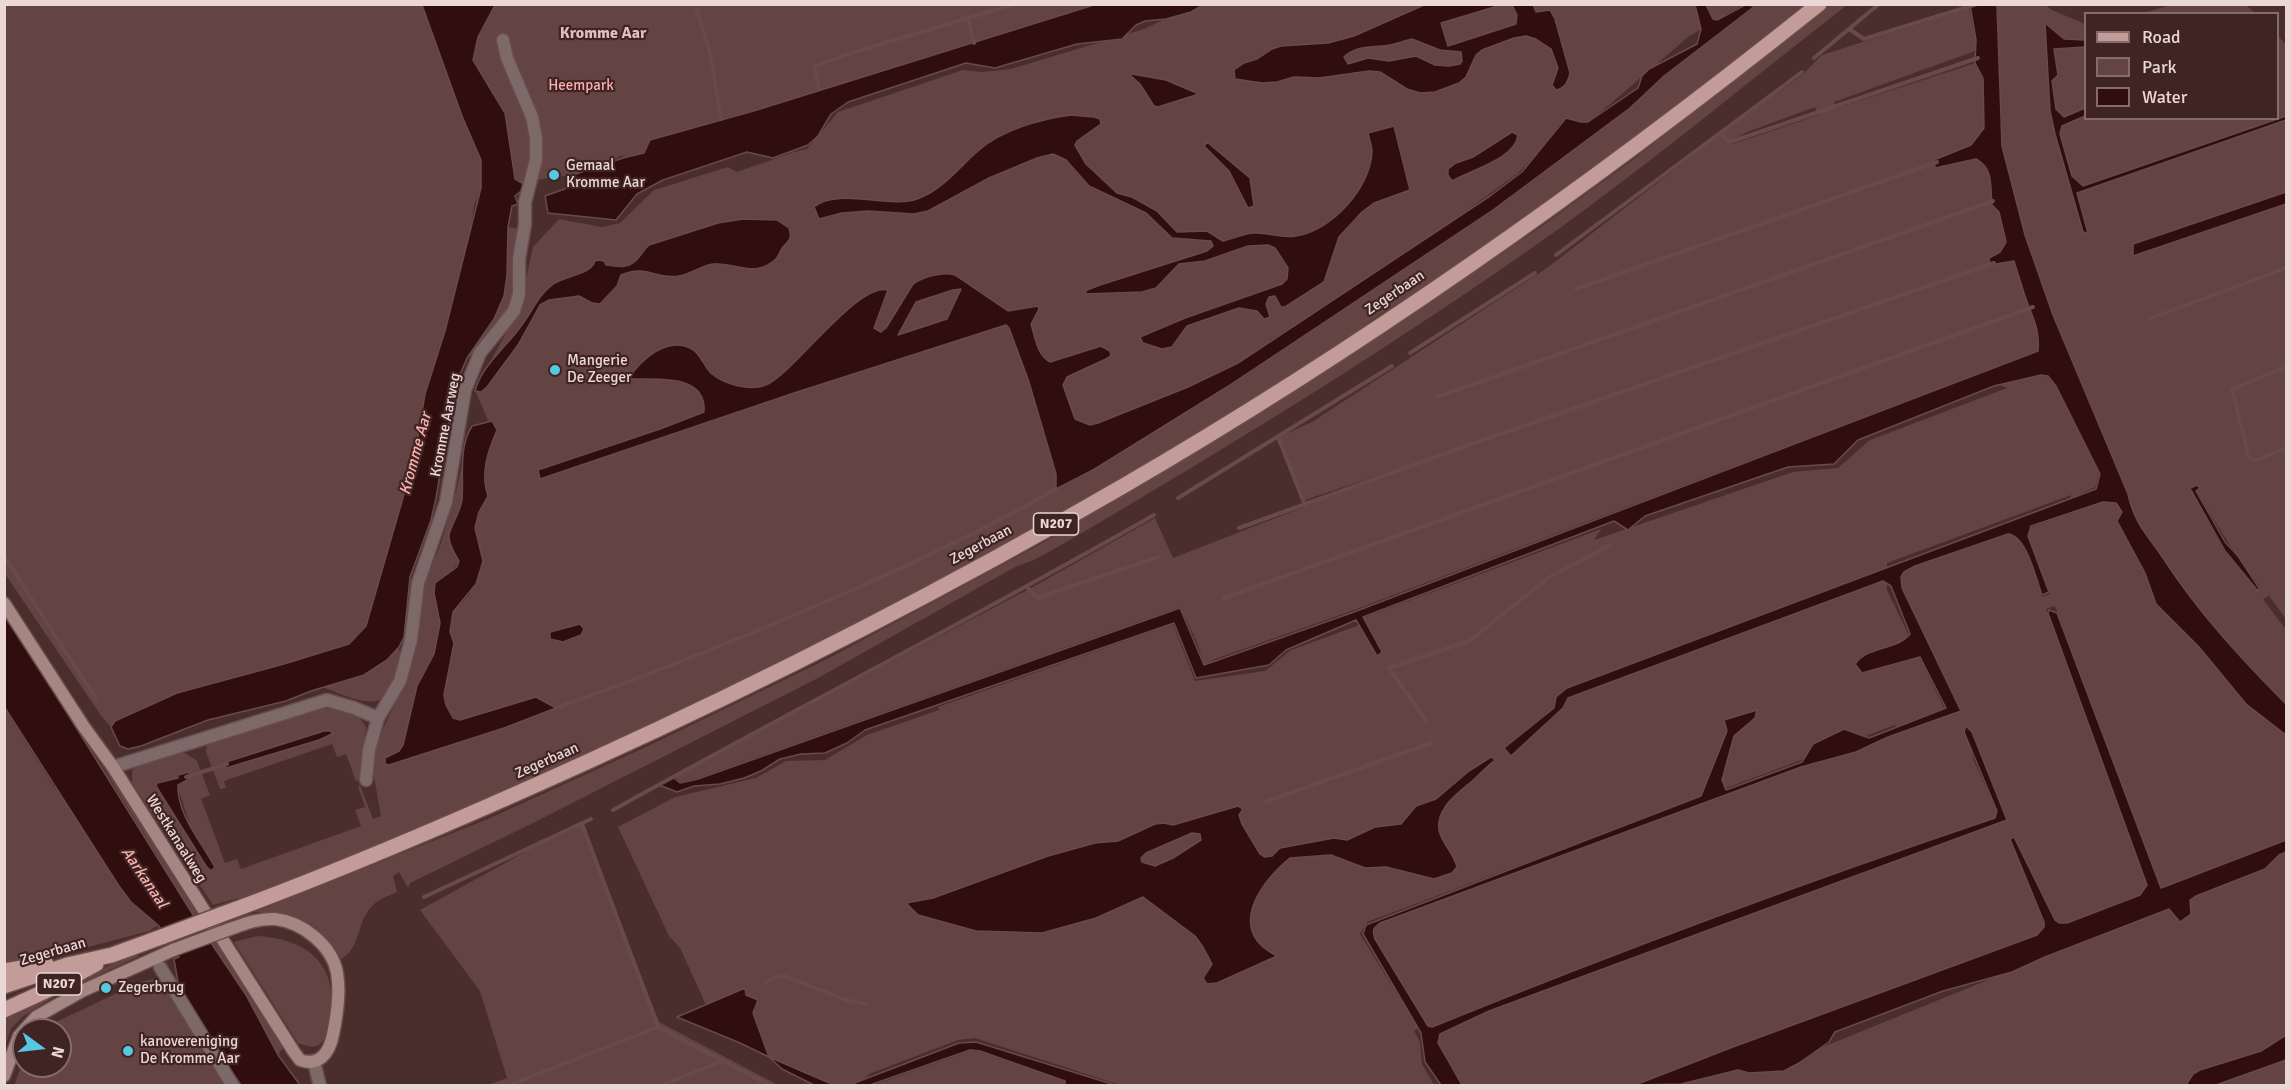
<!DOCTYPE html>
<html>
<head>
<meta charset="utf-8">
<style>
	body { margin:0 }
	#map { position:relative; width:2291px; height:1090px; overflow:hidden; background:#4a2e2c; font-family:Signika,sans-serif }
	canvas { display:block }
	.frame { position:absolute; inset:0; border:6px solid #ead7d6; pointer-events:none }
	.legend { position:absolute; left:2084px; top:12px; width:195px; height:108px; box-sizing:border-box; background:#3f2423; border:2px solid #836c6b; margin:0; padding:8px 10px; list-style:none; font-size:18px; color:#ead7d6 }
	.legend li { display:flex; align-items:center; gap:12px; height:30px }
	.legend b { width:30px; border:2px solid #836c6b }
	.north { position:absolute; left:12px; top:1018px; width:60px; height:60px; box-sizing:border-box; background:#3f2423; border:2px solid #836c6b; border-radius:50%; rotate:105deg; font-size:16px; font-weight:700; line-height:24px; text-align:center; color:#ead7d6 }
	.north::after { content:''; display:block; margin:auto; width:21px; height:27px; background:#56c9e1; clip-path:polygon(50% 0,100% 100%,50% 72%,0 100%) }
</style>
</head>
<body>
<div id="map">
<canvas width="2291" height="1090"></canvas>
<div class="frame"></div>
<ul class="legend">
<li><b style="height:8px;background:#c39b98"></b>Road</li>
<li><b style="height:16px;background:#644442"></b>Park</li>
<li><b style="height:16px;background:#310e0e"></b>Water</li>
</ul>
<div class="north">N</div>
</div>
<script>
const c = document.querySelector('canvas').getContext('2d');
c.lineJoin = 'round';
function fillPath(path, color) { c.fillStyle = color; c.fill(path, 'evenodd'); }
function strokePath(path, color, width, dash) { c.strokeStyle = color; c.lineWidth = width; c.lineCap = dash ? 'butt' : 'round'; c.setLineDash(dash || []); c.stroke(path); }
function label(font, color, halo, rows, align = 'center') {
  c.font = font + ' Signika,sans-serif'; c.lineWidth = 4.5; c.setLineDash([]); c.textBaseline = 'middle'; c.strokeStyle = halo; c.fillStyle = color; for (const [text, x, y, turn = 0] of rows) {
    c.save(); c.translate(x, y); c.rotate((+turn || 0) * Math.PI / 180); c.textAlign = isNaN(turn) ? turn : align; if (halo) c.strokeText(text, 0, 0); c.fillText(text, 0, 0); c.restore();
  }
}
const green = new Path2D(`
	M2174,4L2246,5L2255,13H2144Z
	M5,5H422L481,160V188L474,206L470,239L419,433L415,456L366,626L358,636L332,657L114,722L111,727L102,717L5,574Z
	M495,5H1097L757,110L666,136L647,144L645,153L623,158L622,155L595,172L528,181L527,186L515,179L505,116L473,60L478,37Z
	M1195,5H1742L1688,37L1588,123L1563,120L1539,152L1517,174L1403,256L1269,341H1271L1238,363L1206,378L1056,489L1093,470L1227,387L1493,210L1630,108L1664,76L1757,5H1808L1563,192L1444,274L1373,319L1315,366L1143,471L893,605L783,662L563,767L382,844L239,900L238,898L213,905L132,783V771C138,763 170,751 180,752C186,753 192,757 197,761L210,795L201,799L225,863L237,859L241,869L361,826L355,810L365,807L358,786L360,785L373,819L381,816L373,771L375,746L407,677L418,642L423,587L441,543L457,488L462,465V500L457,519L449,535L450,545L459,561C457,566 439,585 434,593L440,623L434,654L417,686L403,745L399,751L387,756L470,739L555,708L537,697L460,720C434,712 449,659 452,639L450,632L453,612L470,594L478,544L475,528L479,512L488,496L484,486L486,461L494,434L475,390L520,307L533,247L559,219L602,227L620,223L654,190L728,167L737,172L794,152L807,149L838,112L963,70L981,72L1011,69L1144,29ZM178,775L190,780L179,783L178,788L190,825L213,864L215,867L209,870L158,789L157,783L176,779Z
	M1829,5H1847C1752,79 1658,157 1560,228C1400,342 1232,445 1063,544L1036,559L1015,567L820,677L533,823L410,883L408,888L399,872L393,876L397,892C388,896 379,899 372,906C357,921 360,950 341,959C318,920 299,914 255,912L490,818L650,745L829,658L1039,545L1250,419L1391,329L1545,224L1630,162Z
	M1997,5H2045L2052,10L2085,24L2086,118H2278V36L2286,45V192L2134,244L2133,255L2286,204V619L2269,596L2263,599L2286,630V704C2241,659 2198,612 2163,558C2147,534 2135,525 2128,494L2053,315L2025,235L2002,146ZM2190,488L2196,491L2231,547L2260,587L2258,591L2224,551Z
	M1969,8L1976,40L1975,51L1834,102L1837,108L1975,63L1983,78L1984,128L1972,145L1935,159L1936,168L1976,159C1993,170 1990,186 1992,205L1999,212L2006,242L1991,264L2014,261C2023,290 2040,322 2038,351L1354,610L1215,659L1204,665L1197,642L1180,607L698,778L680,782L674,776L1031,588L1155,518L1173,558L1345,491L1502,434L1305,500L1279,437L1312,422L1547,268L1718,136L1721,135L1733,144L1818,115L1815,107L1747,132L1731,140L1721,133L1802,75L1822,55Z
	M508,227L520,229C515,283 518,326 467,358L494,319L507,275Z
	M2041,375L2047,377L2056,386L2099,473L2095,487L2071,498V495L1887,563V590L1944,708L1896,727L1895,725L1367,922L1360,934L1418,1028L1414,1031L1420,1042L1422,1064L1434,1085H1120L975,1038L958,1040L869,1074C863,1083 844,1086 834,1084C821,1083 784,1063 769,1057L745,989L706,1005L680,948L669,936L618,827L675,797L756,778L786,761L825,760L867,735L939,710L938,707L1173,624L1195,681L1265,671L1291,650L1365,623L1363,618L1601,529L1594,540L1793,472L1838,468L1870,440L2007,388L2000,385Z
	M2104,502L2116,503L2122,512L2117,521L2145,573L2156,604L2199,647L2246,704L2286,735V840L2161,889L2055,606L2046,609L2147,885L2140,895L2067,923H2059L2055,921L2013,837L2010,839L2044,922V927L2037,935L1733,1047L1635,1085H1462L1438,1043L1440,1034L1489,1011L2007,820L1972,732L1973,759L1997,811L1995,818L1692,927L1528,988L1432,1027L1428,1026L1375,939C1372,930 1373,928 1380,923L1801,767L1856,752L1888,737L1961,711L1902,588L1901,578L1904,572L1915,566L2008,534C2027,536 2036,580 2042,597L2050,594L2028,536L2031,527Z
	M399,647L401,661L388,694C372,712 341,693 322,687L387,660Z
	M4,708L54,787L148,915L158,925L149,931L35,961L5,967Z
	M328,708C344,707 358,712 366,727L362,779L356,781L346,754L337,757L332,744L224,781L226,788L220,789L206,752L207,743L309,712ZM324,731L331,736L226,768L223,763Z
	M101,764L152,835L285,1045L278,1055L246,995L205,934Z
	M581,821L659,1022L778,1085H488L507,1078L480,991L420,910Z
	M2286,852V1085L1665,1086L1690,1082L1738,1070L1741,1072L1818,1049L2064,949L2169,909L2196,896L2265,869L2279,855Z
	M257,936C306,939 337,962 331,1014C330,1023 328,1038 320,1044C313,1049 306,1046 298,1043L234,942Z
	M137,953L139,956L76,986L74,984L22,1017L11,1029L5,1046V1015L9,1011Z
	M159,978L169,996L172,995L229,1086H14L24,1058V1066H60V1058L64,1054L60,1046V1030H52L50,1025L140,982Z
	M970,1051L980,1052L1065,1081V1085H874Z`);
const water = new Path2D(`
	M1097,4L1203,5L1191,12L1166,19L1145,21L1136,25L1122,39L1077,44L995,68L966,63L848,102L831,114L818,136L808,145L773,158L747,152L663,180L637,194L616,220L548,213L545,196L570,187L567,177L623,158L644,153L650,140L757,110Z
	M1533,4L1536,12L1550,10L1555,19L1570,73C1568,82 1565,88 1556,90L1552,85L1558,68L1551,49L1536,39L1526,36L1514,38L1482,50L1476,55L1466,77L1459,83L1435,92L1420,93L1407,89L1380,72L1369,71L1319,78L1294,77L1277,82L1262,83L1235,79L1234,70L1244,63L1257,59L1272,49L1281,46L1328,43L1354,36L1424,5H1501L1441,23L1448,46L1516,24L1517,15L1512,5ZM1412,39L1440,50L1461,52L1462,61L1460,64L1449,66L1435,65L1416,56L1389,61L1368,58L1348,64L1344,57C1354,47 1369,47 1382,46C1392,46 1403,41 1412,39Z
	M422,5H495L478,37L473,60L505,113L515,179L527,186L515,196L518,204L512,206L508,227L507,275L504,296L494,319L467,358L455,386L436,498L431,520L410,577L404,637L399,647L387,660L364,675L311,691L286,701L208,720L141,746L128,749L120,746L111,727L115,721L177,693L284,664L349,644L366,626L415,456L425,394L445,331L481,188V160L462,116Z
	M1745,5L1755,6L1664,76L1630,108L1493,210L1227,387L1093,470L1056,489V474L1028,379L1009,328L1006,325L794,393L540,479L538,470L660,429L704,412C707,372 653,380 628,379C641,360 667,335 692,349C701,354 704,367 712,374C726,385 751,392 768,384C797,369 858,282 888,290L874,328L881,332L886,328L913,284C924,277 943,271 955,275L1008,311L1038,306L1039,309L1031,324C1035,337 1037,355 1050,362L1101,346L1110,351L1111,356L1106,359L1067,377L1063,385L1075,419L1090,425L1098,423L1188,387L1238,363L1490,196L1522,172L1566,118L1581,122H1588L1638,88L1642,76L1649,69L1697,44L1701,29L1695,5H1706L1713,19L1717,20ZM961,289L947,319L898,335L916,302L953,290Z
	M1970,5H1997L2002,146L2025,235L2053,315L2128,494C2135,525 2147,534 2163,558C2198,612 2241,659 2286,704V735L2246,704L2199,647L2156,604L2145,573L2117,521L2122,512L2116,503L2103,502L2031,526L2028,536L2049,592L2042,595C2036,579 2027,536 2008,534L1915,566L1904,572L1901,577L1902,588L1961,711L1888,737L1856,752L1801,767L1380,923C1373,928 1372,930 1375,939L1428,1026L1432,1027C1617,952 1805,882 1995,818L1997,811L1964,732L1966,726L1972,732L2007,820L1489,1011L1440,1034L1438,1043L1462,1085H1441L1425,1062L1421,1033L1363,934L1366,925L1701,796L1727,731L1724,720L1757,710L1755,718L1734,736L1722,780L1726,790L1802,762L1813,744L1844,729L1869,738L1946,708L1920,657L1862,673L1855,664C1869,645 1896,651 1910,634L1891,586L1883,581L1568,698L1563,708L1511,756L1504,748L1554,708L1556,697L1567,688L2096,489L2100,474L2056,386L2048,376L2041,375L1994,386L1858,440L1834,464L1788,467L1645,516L1628,530L1614,521L1363,617L1382,652L1377,656L1356,620L1286,650L1269,665L1196,678L1174,623L865,730L847,743L825,753L801,754L780,759L761,771L744,778L720,784L694,786L677,792L659,785L673,777L680,783L698,779L1180,608L1204,665L1354,612L2038,351C2040,330 2033,318 2026,299C2022,287 2018,274 2014,261L1990,265L1989,258L2000,252L2006,242L1999,212L1992,205C1990,186 1994,169 1976,159L1935,168L1934,160L1971,145L1984,128L1983,78L1975,63L1976,40Z
	M2045,23L2064,39L2085,40V47L2054,49L2058,75L2052,81L2056,109L2064,117L2085,108V116L2062,126L2060,134L2072,176L2083,186L2286,116V120L2077,193L2088,233L2083,232L2055,134L2050,111Z
	M1132,74L1166,80L1199,94L1158,107L1154,106L1140,84L1130,75Z
	M1071,115L1094,117L1100,119L1101,124L1077,141L1075,145L1086,164L1117,193L1132,197L1157,211L1177,232L1207,231L1223,241C1233,239 1244,233 1254,233C1268,232 1281,239 1296,236C1331,231 1371,188 1372,151C1372,146 1369,138 1368,133L1394,126L1410,190L1374,203L1362,212L1339,237L1324,282L1285,307H1281L1275,296L1269,297L1266,304L1270,317L1264,319L1257,311L1239,308L1187,326L1172,347L1162,349L1143,343L1140,337L1185,318L1282,284L1287,279L1288,268L1275,248L1268,245L1248,246L1205,261L1179,264L1156,288L1142,292L1085,294L1087,290L1100,285L1207,251L1213,246L1211,241L1172,238L1146,213L1089,186L1066,160L1053,154L1037,158L989,178L928,211L914,214L868,211L842,213L819,219L814,207C837,187 890,209 917,199C943,190 959,167 978,151C1001,130 1041,119 1071,115Z
	M1512,132L1518,135C1515,159 1471,170 1452,181L1448,175V169L1456,163L1473,157Z
	M1207,142L1250,178L1254,206L1248,208L1229,171L1204,146Z
	M2286,192V204L2133,256V244Z
	M743,219L777,220L789,228C792,238 790,240 783,247C780,251 779,255 776,259C755,279 736,262 714,264C702,265 691,274 679,276C654,280 648,264 621,275L617,286L600,304L592,303L579,296L549,300L540,305L518,345L487,387L481,392L475,391C482,364 509,345 524,322C534,308 538,296 552,285C565,275 590,276 595,261L599,260L604,261L606,265C619,267 630,269 639,257C643,253 644,249 649,245L718,223Z
	M492,421L497,430C488,451 480,473 488,496L479,512L475,528L483,561L476,584L453,612L450,632L454,643L444,695L446,705L453,718L460,720L536,697L556,708L504,728L389,765L385,764V758L399,751L403,745L417,686L434,654L440,623L434,593L435,583L457,567L459,561C455,554 448,544 449,535C451,525 460,513 462,500C464,476 458,448 472,426Z
	M2197,485L2200,488L2196,491L2225,542L2238,556L2259,588L2258,591L2225,551L2190,488Z
	M2049,610L2057,613L2161,888L2286,840V852L2279,855L2265,869L2196,896L2190,900L2191,914L2180,922L2169,909L2045,957L2012,972L1943,991L1835,1032L1829,1042L1799,1063L1784,1071L1749,1073L1738,1070L1681,1084L1635,1085L1733,1047L2037,935L2044,927V922L2010,839L2014,837L2055,920L2059,923H2067L2140,895L2147,885L2048,613Z
	M4,612L205,934L246,995L278,1055L300,1085H241L199,1026L180,993L174,959L179,957L158,925L131,902L119,886L5,708Z
	M580,624L584,629L581,635L563,642L550,639V632Z
	M324,731H331L332,734L319,740L226,768L223,763Z
	M1491,757L1495,760C1486,767 1479,775 1471,782C1457,794 1436,808 1439,830C1442,844 1454,853 1457,867L1452,873L1434,879L1386,867L1365,868L1331,855L1290,858C1259,883 1226,931 1277,956L1217,983L1207,984L1203,978L1212,964L1203,947L1195,936L1143,897L1096,918L1042,933L976,931L918,915L906,903L933,898L1048,856L1095,843L1118,841L1155,824L1164,823L1173,825L1238,806L1243,809L1239,815L1242,824L1260,854L1265,857L1272,856L1280,848L1334,838L1347,840L1375,827L1401,824L1416,806L1436,799L1469,771ZM1192,833L1200,834L1201,840L1173,858L1155,866L1142,862L1141,858L1146,853Z
	M189,772L191,778L178,785C177,814 200,840 213,864L215,867L211,871L206,866L156,786L157,783L178,778V775Z
	M745,988L746,995L758,1000L753,1013L769,1057L834,1085L852,1084L959,1043L976,1042L1115,1085H1065V1081L980,1051L970,1050L870,1085H814L782,1069L769,1057L740,1043L677,1017Z
	M2286,1035V1060L2216,1085H2186L2193,1074L2200,1070L2261,1051Z`);
const stream = new Path2D(`
	M695,4L710,53L721,119
	M968,19L974,43
	M1849,29L1864,39L1977,4
	M1814,58L1879,4
	M819,89L814,67L848,54L1015,4
	M1720,133L1730,142L1978,58
	M1556,255L1802,72
	M1576,289L1937,162
	M2149,319L2286,268
	M1410,353L1535,273
	M2286,367L2232,389L2249,457L2254,461L2286,448
	M1437,397L1993,201
	M1278,437L1305,505
	M1178,498L1392,366
	M1239,528L1463,447L1994,263
	M4,556L96,699
	M1028,588L1037,598L1158,557
	M1224,598L2033,307
	M556,708C655,673 752,634 848,592C918,561 989,528 1056,489
	M1426,721L1389,668L1469,641L1548,578L1610,545
	M186,777L227,764
	M1265,802L1431,743
	M613,810C793,710 976,617 1154,515
	M424,897L591,819
	M766,982L782,975L846,1000L866,1004
	M658,1027L771,1086
	M507,1086L658,1027L582,824
	M659,1086L723,1061`);
const street = new Path2D(`
	M113,767L327,700L354,708L378,718
	M366,780L369,750L378,718L400,681L411,640L418,583L446,502L465,390L480,353L514,311L519,294V259L525,224V202L536,160V138L532,117L507,58L503,40
	M160,967L233,1086
	M314,1062L320,1086`);
const secondary = new Path2D(`
	M4,603L84,727L113,767L294,1052L300,1060C308,1063 315,1063 322,1057C331,1049 333,1035 335,1024C338,1007 340,990 337,973C332,945 302,922 275,919C259,918 244,924 230,929
	M4,1076L19,1036L36,1017L82,991L173,950`);
const primary = new Path2D(`
	M220,915C346,869 468,816 589,761C772,678 951,586 1125,485C1368,344 1599,180 1819,4
	M4,971L46,964
	M4,986L67,965L112,955L164,936
	M4,1010L50,989L96,964`);
const secondaryBridge = new Path2D(`
	M173,950L230,929`);
const primaryBridge = new Path2D(`
	M164,936L220,915`);
const markers = [
	[554,175,6,"#56c9e1"],
	[555,370,6,"#56c9e1"],
	[106,988,6,"#56c9e1"],
	[128,1051,6,"#56c9e1"]
];
const shields = [
	[1056,524,45],
	[59,984,45]
];
const shieldNames = [
	["N207",1056,524],
	["N207",59,984]
];
const parkNames = [
	["Heempark",581,86]
];
const poiNames = [
	["Gemaal",566,166],
	["Kromme Aar",566,183],
	["Mangerie",567,361],
	["De Zeeger",567,378],
	["Zegerbrug",118,988],
	["kanovereniging",140,1042],
	["De Kromme Aar",140,1059]
];
const streetNames = [
	["Zegerbaan",1395,293,-34],
	["Kromme Aarweg",446,425,-79],
	["Zegerbaan",981,545,-28],
	["Zegerbaan",547,761,-24],
	["Westkanaalweg",176,839,58],
	["Zegerbaan",53,952,-16]
];
const neighbourhoodNames = [
	["Kromme Aar",603,34]
];
const waterNames = [
	["Kromme Aar",416,454,-75],
	["Aarkanaal",144,878,56]
];
fillPath(green, '#644442');
fillPath(water, '#310e0e');
strokePath(water, '#684a4a', 1.5);
strokePath(stream, '#684a4a', 4);
strokePath(street, '#674c4b', 15);
strokePath(secondary, '#674c4b', 15);
strokePath(primary, '#674c4b', 18);
strokePath(street, '#7d6a68', 12);
strokePath(secondary, '#a58683', 12);
strokePath(primary, '#c39b98', 15);
strokePath(secondaryBridge, '#674c4b', 15, []);
strokePath(primaryBridge, '#674c4b', 18, []);
strokePath(secondaryBridge, '#a58683', 12);
strokePath(primaryBridge, '#c39b98', 15);
for (const [x, y, r, color] of markers) { const dot = new Path2D(); dot.arc(x, y, r, 0, 2 * Math.PI); c.fillStyle = color; c.fill(dot); strokePath(dot, '#3f2423', 2); }
for (const [x, y, w] of shields) { const box = new Path2D(); box.roundRect(x - w / 2, y - 11, w, 22, 4.5); c.fillStyle = '#3f2423'; c.fill(box); strokePath(box, '#ead7d6', 1.5); }
label('bold 14px', '#ead7d6', null, shieldNames);
label('15px', '#f8afaa', '#3f2423', parkNames);
label('15px', '#ead7d6', '#3f2423', poiNames, 'left');
label('15px', '#ead7d6', '#3f2423', streetNames);
label('bold 16px', '#e3bfbd', '#3f2423', neighbourhoodNames);
label('italic 16px', '#fbb1ad', '#3f2423', waterNames);
</script>
</body>
</html>
